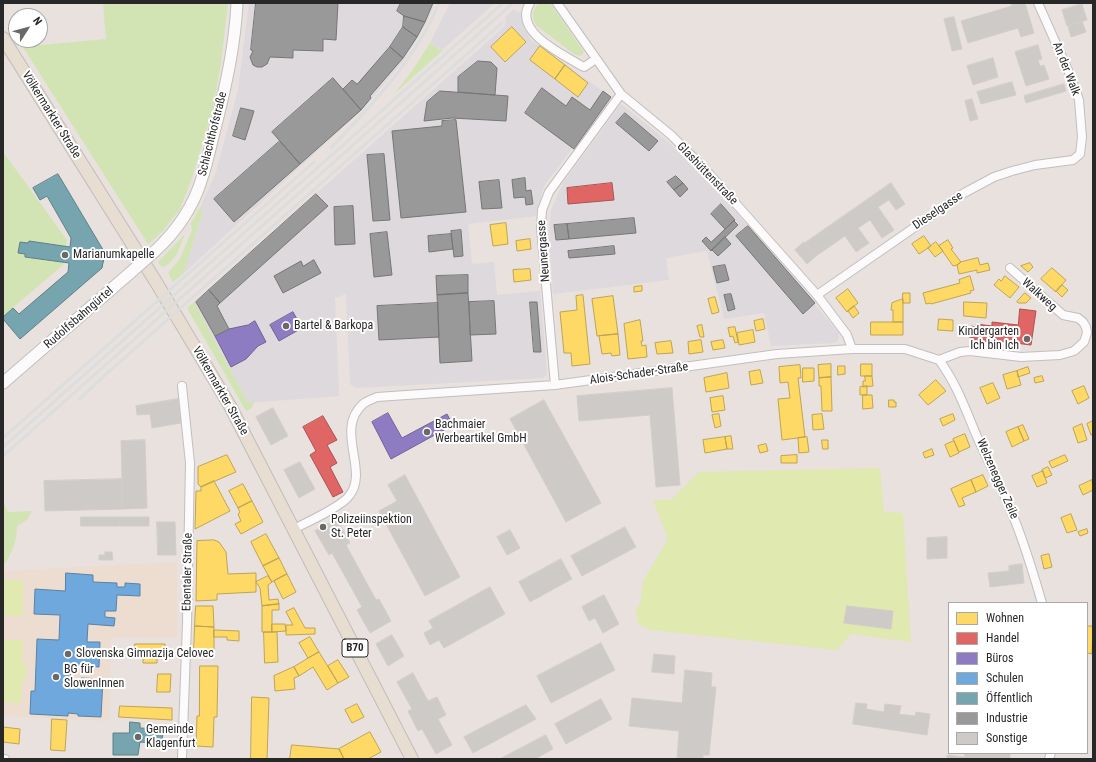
<!DOCTYPE html>
<html>
<head>
<meta charset="utf-8">
<style>
	body { margin:0 }
	#map { position:relative; width:1096px; height:762px; overflow:hidden; background:#e8e1dd; font-family:"Roboto Condensed",sans-serif }
	canvas { display:block }
	.frame { position:absolute; inset:0; border:4px solid #282828; pointer-events:none }
	.legend { position:absolute; left:948px; top:602px; width:140px; height:152px; box-sizing:border-box; background:#fff; border:1px solid #a9a9a9; margin:0; padding:5px 7px; list-style:none; font-size:12px; color:#282828 }
	.legend li { display:flex; align-items:center; gap:8px; height:20px }
	.legend b { width:20px; border:1px solid #a9a9a9 }
	.north { position:absolute; left:8px; top:8px; width:40px; height:40px; box-sizing:border-box; background:#fff; border:1px solid #a9a9a9; border-radius:50%; rotate:54deg; font-size:11px; font-weight:700; line-height:16px; text-align:center; color:#282828 }
	.north::after { content:''; display:block; margin:auto; width:14px; height:18px; background:#6b6967; clip-path:polygon(50% 0,100% 100%,50% 72%,0 100%) }
</style>
</head>
<body>
<div id="map">
<canvas width="1096" height="762"></canvas>
<div class="frame"></div>
<ul class="legend">
<li><b style="height:11px;background:#ffd966"></b>Wohnen</li>
<li><b style="height:11px;background:#e06666"></b>Handel</li>
<li><b style="height:11px;background:#8e7cc3"></b>Büros</li>
<li><b style="height:11px;background:#6fa8dc"></b>Schulen</li>
<li><b style="height:11px;background:#76a5af"></b>Öffentlich</li>
<li><b style="height:11px;background:#999"></b>Industrie</li>
<li><b style="height:11px;background:#cecac7"></b>Sonstige</li>
</ul>
<div class="north">N</div>
</div>
<script>
const c = document.querySelector('canvas').getContext('2d');
c.lineJoin = 'round';
function fillPath(path, color) { c.fillStyle = color; c.fill(path, 'evenodd'); }
function strokePath(path, color, width, dash) { c.strokeStyle = color; c.lineWidth = width; c.lineCap = dash ? 'butt' : 'round'; c.setLineDash(dash || []); c.stroke(path); }
function label(font, color, halo, rows, align = 'center') {
  c.font = font + ' "Roboto Condensed",sans-serif'; c.lineWidth = 4; c.setLineDash([]); c.textBaseline = 'middle'; c.strokeStyle = halo; c.fillStyle = color; for (const [text, x, y, turn = 0] of rows) {
    c.save(); c.translate(x, y); c.rotate((+turn || 0) * Math.PI / 180); c.textAlign = isNaN(turn) ? turn : align; if (halo) c.strokeText(text, 0, 0); c.fillText(text, 0, 0); c.restore();
  }
}
const industrial = new Path2D(`
	M249,3H435L427,22L404,60L362,110L184,273L202,214L201,206L216,172L238,90Z
	M450,3H495L442,50L430,43Z
	M514,9L517,12L521,13L524,28L531,40L611,97L544,186L536,216L468,224L472,264L494,262L497,295L540,291L547,374L543,378L356,388L350,384L346,294L335,298L339,396L248,403L194,302L505,26L506,16Z
	M621,104L673,146L722,196L839,333L838,341L834,343L771,346L764,313L724,319L707,251L666,258L669,280L553,294L549,233L551,210L563,183Z`);
const education = new Path2D(`
	M177,562V638H111L109,721L3,716V571Z`);
const green = new Path2D(`
	M103,3H228L221,63L213,108L192,178L180,209L163,231L148,244L21,44L25,40H27L30,46L106,39Z
	M539,3H550L582,49L584,52L581,56L574,54L537,26C531,18 532,10 539,3Z
	M430,43L442,51L394,94L412,71Z
	M3,152L67,240L63,265L3,316Z
	M201,206L202,214L184,273L173,282L168,273L180,259L192,230L191,223Z
	M185,234C180,246 177,260 164,267L161,266L158,262Z
	M194,302L248,403L254,402L252,408L246,411L187,308Z
	M4,503L8,512L32,511L28,519L17,526C17,541 12,554 3,566V504Z`);
const pitch = new Path2D(`
	M880,468L884,512L903,513L911,642L851,634L837,650L651,630L638,624L636,610L641,600L643,581L668,539L653,500H671L699,472Z
	M3,580H23V616H3Z
	M3,640H23L22,664H26V679H22L21,703L3,702Z`);
const homes = new Path2D(`
	M512,27L526,42L505,62L491,47Z
	M540,46L565,65L555,79L530,60Z
	M565,65L588,83L578,97L555,79Z
	M506,223L508,244L493,246L490,225Z
	M924,236L931,246L919,254L912,244Z
	M530,239L531,249L517,251L516,241Z
	M948,240L953,248L951,249L961,262L957,265L953,266L939,246Z
	M936,242L943,251L935,257L928,248Z
	M978,258L980,265L988,263L990,270L977,273V270L959,274L957,265L961,262Z
	M1030,263L1033,267L1028,272L1021,266Z
	M1052,268L1066,280L1056,292L1041,279Z
	M530,269L531,280L514,282L513,270Z
	M970,276L974,290L970,291L971,293L931,304L930,303L926,304L923,293L960,283L959,280Z
	M1005,276L1019,287L1010,298L994,285L999,279L1001,281Z
	M1062,285L1068,290L1062,297L1056,291Z
	M642,286V291L634,292V287Z
	M848,289L858,303L847,312L836,298Z
	M903,293H910V303H903Z
	M1025,293L1031,298L1026,303H1019L1017,302Z
	M583,295L590,364L572,366L571,353H564L560,312L577,310L576,296Z
	M613,296L618,334L597,336L592,299Z
	M715,297L719,312L712,314L708,299Z
	M903,299V322H893V310H891L892,303Z
	M964,302L987,303L986,318L964,316Z
	M854,306L859,313L853,318L848,311Z
	M763,319L765,329L756,331L754,321Z
	M939,319L953,320V331L938,330Z
	M640,320L643,341H641L642,346L646,345L647,357L628,359L624,324Z
	M871,322H903V335H871Z
	M702,325L704,337H700L697,326Z
	M735,327L738,342L735,343L733,336L730,337L728,328Z
	M753,330L755,342L739,345L737,333Z
	M618,334L620,355L612,356L611,353L602,354L599,336Z
	M701,340L703,352L689,354L688,342Z
	M723,340L725,348L713,350L711,342Z
	M671,341L673,353L657,354L655,343Z
	M831,364V377L819,378L818,365Z
	M861,364H872V376H861Z
	M800,365L801,378H798L805,437L782,440L778,399L790,398L788,382L780,383L779,367Z
	M838,366H845V374L838,375Z
	M1028,367L1030,373L1018,377L1017,371Z
	M803,368H814V381L803,382Z
	M760,370L763,383L751,385L749,372Z
	M1017,371L1021,385L1007,389L1003,375Z
	M727,373L729,388L706,392L704,378Z
	M865,376H872L873,386L863,387V381H865Z
	M1042,376L1044,381L1035,383L1034,378Z
	M831,377L832,411H822L821,386H819V378Z
	M936,380L946,391L928,405L919,395Z
	M993,383L1000,398L987,404L980,388Z
	M867,386V395H860V387Z
	M1084,386L1089,398L1078,404L1072,391Z
	M863,395H872L873,408L863,409Z
	M723,396L725,410L712,412L710,398Z
	M889,400H894V402H896V407H889Z
	M719,414L721,426L715,428L712,415Z
	M822,414L824,429L813,430L812,415Z
	M953,414L955,420L943,426L940,419Z
	M1093,421V435H1091L1087,424Z
	M1082,424L1087,440L1078,443L1073,428Z
	M1023,425L1029,439L1024,441L1018,427Z
	M1018,427L1024,441L1012,447L1006,432Z
	M965,434L970,447L959,452L953,439Z
	M731,436L733,449H727L725,437Z
	M725,437L727,449L705,453L703,440Z
	M807,437L809,452L799,453L798,438Z
	M822,440H828V449H823Z
	M954,441L959,453L950,457L945,445Z
	M766,444L768,451L760,453L758,446Z
	M932,449L934,455L925,458L923,453Z
	M227,455L236,472L201,487L198,484V467Z
	M797,455V463H781V456Z
	M1065,455L1068,461L1052,468L1049,462Z
	M1048,467L1052,475L1045,478L1042,470Z
	M1043,471L1047,483L1037,487L1032,476Z
	M983,475L988,486L976,492L971,480Z
	M971,480L976,492L962,498L965,505L959,507L951,489Z
	M1092,480L1093,490L1083,495L1079,486Z
	M214,481L230,511L195,529L196,491H201V487Z
	M243,484L252,501L238,508L229,491Z
	M252,501L263,522L241,534L235,524L241,521L238,514L240,512L238,508Z
	M1071,514L1077,530L1067,533L1061,518Z
	M1087,529L1088,533L1080,536L1078,532Z
	M266,534L279,558L263,566L251,542Z
	M214,540L219,542L226,552L228,574L256,573V592L217,594V600L196,601L197,541Z
	M1049,554L1052,567L1044,569L1041,556Z
	M279,558L287,574L272,582L263,566Z
	M287,574L296,592L283,599L274,581Z
	M268,576L272,582L268,585L269,600L278,599L279,604L262,606L260,588L256,582Z
	M279,604V610H272V632H262V606Z
	M196,606H213L214,627L195,626Z
	M294,608L305,628H315V634L286,635V625H293L286,612Z
	M272,624H285L286,631L272,632Z
	M195,626L214,627V650H194Z
	M1088,626H1093L1092,654L1087,653Z
	M214,630L239,631V641L227,640V637H214Z
	M264,632H277L278,662L265,663Z
	M310,637L319,652L308,658L299,643Z
	M135,644H165V658H157V663H143V658H135Z
	M319,652L338,683L327,690L313,667L299,676L294,667Z
	M338,660L349,677L338,683L328,666Z
	M200,666H218L217,717H214L213,747L196,746L197,716H199Z
	M294,667L299,676L294,678L295,689L275,691L274,676Z
	M158,674H171L170,692H157Z
	M252,697L269,698L267,759H251Z
	M357,704L364,717L352,723L345,710Z
	M120,706L172,708V720L119,717Z
	M52,719L67,720L65,751L51,750Z
	M3,727L20,729L19,744L3,742Z
	M370,732L381,752L368,759H344L339,749Z
	M292,745L339,749L344,759H290Z`);
const shops = new Path2D(`
	M612,183L614,200L568,204L567,188Z
	M1020,309L1036,311L1031,345L999,341V343L973,340L974,338H970L971,326L976,327V324L992,326V322L1018,325Z
	M323,416L337,440L327,445L337,463L330,467L343,492L333,497L310,455L316,451L303,427Z`);
const offices = new Path2D(`
	M293,312L302,328L279,341L270,325Z
	M255,321L266,342L258,346L246,359L231,367L215,336L229,329L248,325Z
	M388,413L402,438L447,414L453,425L391,459L372,422Z`);
const schools = new Path2D(`
	M66,573L93,575V582L117,583V587H125V583L140,584V596L117,595L116,611H105V617L115,618L114,626L88,624L87,642H100L99,667L71,665L70,679L80,680L81,678L103,679L101,717L78,716V714L68,713V716L30,714L31,691H35L37,639L59,640L60,615L34,614L35,589L65,591Z`);
const public = new Path2D(`
	M58,174L105,253L102,268L20,339L3,319V317L13,308L19,314L68,272L69,263L25,257V254L18,253L20,242L28,243L29,241L70,247L71,238L47,196L40,200L33,188Z
	M130,722L140,723V728L163,729L162,744L140,742L138,755H113V733H129Z`);
const industry = new Path2D(`
	M256,3H338L336,40L323,39V51L293,50V58L270,57L267,64L262,67H257L253,65L250,57L253,51L251,50Z
	M401,3H433L425,22L404,16L397,11Z
	M404,16L425,22L417,37L403,27Z
	M403,27L417,37L403,58L390,47Z
	M390,47L403,58L370,96L371,98L361,110L343,89L352,80L357,84Z
	M478,61L491,62L497,68L495,95L458,92V77Z
	M333,78L361,110L300,164L272,132Z
	M542,88L566,106L572,97L590,110L603,91L611,97L574,149L525,113Z
	M440,91L508,96L506,121L452,118L424,121L427,102Z
	M241,108L254,111L245,140L233,136Z
	M625,113L658,141L649,151L616,123Z
	M456,120L466,212L401,218L392,131L442,126V121Z
	M280,141L300,164L234,222L214,199Z
	M384,154L390,220L373,221L367,155Z
	M676,176L683,183L674,190L667,182Z
	M525,178L526,191L531,190L533,204L526,205L525,197L514,198L512,180Z
	M499,180L502,208L482,209L479,182Z
	M683,183L688,189L680,197L674,190Z
	M316,194L328,206L220,303L209,290Z
	M721,204L735,220L725,229L711,214Z
	M353,206L355,244L335,245L334,207Z
	M634,218L636,233L569,239L567,224Z
	M734,221L738,225L711,251L702,241L706,237L711,242Z
	M567,224L569,239L556,240L554,225Z
	M748,226L815,303L803,314L736,236Z
	M461,230L463,256L454,257L451,231Z
	M387,232L392,275L374,277L370,234Z
	M451,234L453,249L429,252L428,236Z
	M725,237L731,244L718,256L712,250Z
	M614,246L615,254L569,258L568,251Z
	M314,260L321,273L283,293L274,276L301,261L303,266Z
	M725,265L729,280L717,283L713,267Z
	M468,275V293L437,295L436,276Z
	M209,290L220,303L217,306L229,329L215,336L196,302Z
	M468,293L472,361L440,363L437,295Z
	M731,294L735,309L728,311L724,295Z
	M494,301L496,334L470,335L469,302Z
	M530,302H537L541,352H534Z
	M438,303L439,337L379,340L377,306Z`);
const building = new Path2D(`
	M1011,3H1025L1034,33L1021,37L1018,28L968,43L961,21L1012,6Z
	M1082,4L1087,20L1067,26L1062,10Z
	M954,17L962,49L952,51L944,19Z
	M1082,21L1086,32L1071,37L1068,26Z
	M1038,45L1042,59L1038,60L1040,66L1044,65L1049,79L1026,86L1015,52Z
	M993,58L998,77L973,85L967,66Z
	M1012,82L1016,95L981,104L977,92Z
	M1064,84L1066,91L1026,103L1024,96Z
	M972,99L978,119L970,121L965,101Z
	M891,183L905,204L896,210L889,200L878,207L894,230L882,238L870,220L858,228L869,243L856,252L845,236L816,256L805,243Z
	M804,242L816,256L807,264L795,250Z
	M672,388L680,485L656,487L650,415L579,421L577,396Z
	M178,399L181,423L152,428L150,414L137,415L136,406Z
	M544,400L601,503L566,522L510,419Z
	M273,408L288,436L271,445L256,417Z
	M145,440L147,508L123,509L121,441Z
	M300,462L315,489L299,498L284,470Z
	M405,475L460,577L425,596L379,511L397,501L388,485Z
	M122,479L123,509L45,511L44,481Z
	M81,517H120V526H81Z
	M120,517H149V526H120Z
	M337,519L350,543L346,545L376,600L379,599L391,621L370,633L357,610L362,607L332,553L329,555L315,531Z
	M157,522H175L176,555H158Z
	M625,527L636,547L582,576L571,556Z
	M510,530L520,548L507,555L497,537Z
	M947,537V558L927,559V538Z
	M105,552H112L113,560H99V555H105Z
	M561,559L572,579L530,602L519,582Z
	M1022,564L1024,583L990,587L988,573L1009,571V566Z
	M490,587L505,614L444,648L439,640L430,645L424,633L433,628L429,621Z
	M604,595L619,624L603,633L595,618L589,621L582,607Z
	M847,606L893,611L891,629L844,623Z
	M392,635L404,656L388,666L376,644Z
	M601,643L615,670L551,703L537,676Z
	M654,654L675,656L674,674L652,672Z
	M685,670L712,673L711,687H716L709,755H703V759H677L679,731L629,726L632,698L682,703Z
	M413,673L428,701L437,697L446,715L438,719L452,745L436,754L422,729L418,731L408,711L412,709L397,682Z
	M601,699L612,719L566,744L555,724Z
	M856,703L867,704L866,709L884,712L885,704L901,706L899,714L915,716L916,712L930,714L927,735L853,724Z
	M526,705L536,719L473,753L464,737Z
	M546,735L553,749L535,759H500Z
	M965,753H1010V759H947V755L964,757Z`);
const street = new Path2D(`
	M530,3C512,31 561,53 580,65L584,67L596,59
	M557,3L621,94L671,135L705,169L817,295L847,335L852,349
	M817,295L964,193L994,177L1012,171L1035,165L1073,160L1080,154L1082,137L1079,100L1070,75L1038,3
	M939,360C957,384 966,411 978,439C989,463 1001,486 1011,511C1024,541 1033,572 1042,603
	M555,385L541,228L542,210L549,192L621,94
	M294,529C307,522 341,507 349,496C370,471 334,430 363,404C367,401 373,399 377,397L555,385L777,354L852,349H905L939,360L960,352L970,351L1021,357L1060,355L1074,351L1084,342L1087,333L1086,327L1083,322L1078,318L1063,315L1010,268
	M3,759H5
	M182,759L187,623L190,463L182,386
	M1049,759L1051,753`);
const secondary = new Path2D(`
	M155,251C176,232 194,206 202,178C208,161 211,143 216,125C226,85 235,45 237,3
	M3,383L130,273`);
const primary = new Path2D(`
	M3,38L156,282L230,406L412,759`);
const rail = new Path2D(`
	M331,148C372,104 416,60 439,3
	M80,399L104,376L502,23
	M3,438L314,162
	M3,447L503,3
	M3,456L513,3`);
const secondaryBridge = new Path2D(`
	M130,273L155,251`);
const markers = [
	[65,255,4,"#6b6967"],
	[286,326,4,"#6b6967"],
	[1027,339,4,"#6b6967"],
	[427,432,4,"#6b6967"],
	[323,527,4,"#6b6967"],
	[68,654,4,"#6b6967"],
	[56,677,4,"#6b6967"],
	[138,737,4,"#6b6967"]
];
const shields = [
	[355,648,26]
];
const shieldNames = [
	["B70",355,648]
];
const streetNames = [
	["An der Walk",1066,69,69],
	["Völkermarkter Straße",51,115,58],
	["Schlachthofstraße",213,134,-76],
	["Glashüttenstraße",707,174,46],
	["Dieselgasse",938,211,-34],
	["Neunergasse",544,251,-94],
	["Walkweg",1039,295,42],
	["Rudolfsbahngürtel",79,318,-41],
	["Alois-Schader-Straße",639,374,-8],
	["Völkermarkter Straße",220,391,60],
	["Welzenegger Zeile",997,479,66],
	["Ebentaler Straße",188,572,-89]
];
const poiNames = [
	["Marianumkapelle",73,255],
	["Bartel & Barkopa",294,326],
	["Kindergarten",1019,332,"right"],
	["Ich bin Ich",1019,346,"right"],
	["Bachmaier",435,425],
	["Werbeartikel GmbH",435,439],
	["Polizeiinspektion",331,520],
	["St. Peter",331,534],
	["Slovenska Gimnazija Celovec",76,654],
	["BG für",64,670],
	["SlowenInnen",64,684],
	["Gemeinde",146,730],
	["Klagenfurt",146,744]
];
fillPath(industrial, '#ddd9dd');
fillPath(education, '#ecddd0');
fillPath(green, '#d2e4b3');
fillPath(pitch, '#e0e9b0');
fillPath(homes, '#ffd966');
strokePath(homes, '#bea453', 1);
fillPath(shops, '#e06666');
strokePath(shops, '#a95353', 1);
fillPath(offices, '#8e7cc3');
strokePath(offices, '#6f6394', 1);
fillPath(schools, '#6fa8dc');
strokePath(schools, '#5a82a6', 1);
fillPath(public, '#76a5af');
strokePath(public, '#5f8086', 1);
fillPath(industry, '#999');
strokePath(industry, '#777', 1);
fillPath(building, '#cecac7');
strokePath(building, '#d3cdca', 1);
strokePath(street, '#c1bfbf', 10);
strokePath(secondary, '#c1bfbf', 13);
strokePath(primary, '#c0bdbc', 14);
strokePath(street, '#fcfafa', 8);
strokePath(secondary, '#fcfafa', 11);
strokePath(primary, '#e7ddd1', 12);
strokePath(rail, '#dcddde', 3);
strokePath(secondaryBridge, '#c1bfbf', 13, []);
strokePath(secondaryBridge, '#fcfafa', 11);
for (const [x, y, r, color] of markers) { const dot = new Path2D(); dot.arc(x, y, r, 0, 2 * Math.PI); c.fillStyle = color; c.fill(dot); strokePath(dot, '#fff', 1.5); }
for (const [x, y, w] of shields) { const box = new Path2D(); box.roundRect(x - w / 2, y - 9, w, 18, 3); c.fillStyle = '#fff'; c.fill(box); strokePath(box, '#282828', 1); }
label('bold 11px', '#282828', null, shieldNames);
label('12px', '#282828', '#fff', streetNames);
label('12px', '#282828', '#fff', poiNames, 'left');
</script>
</body>
</html>
